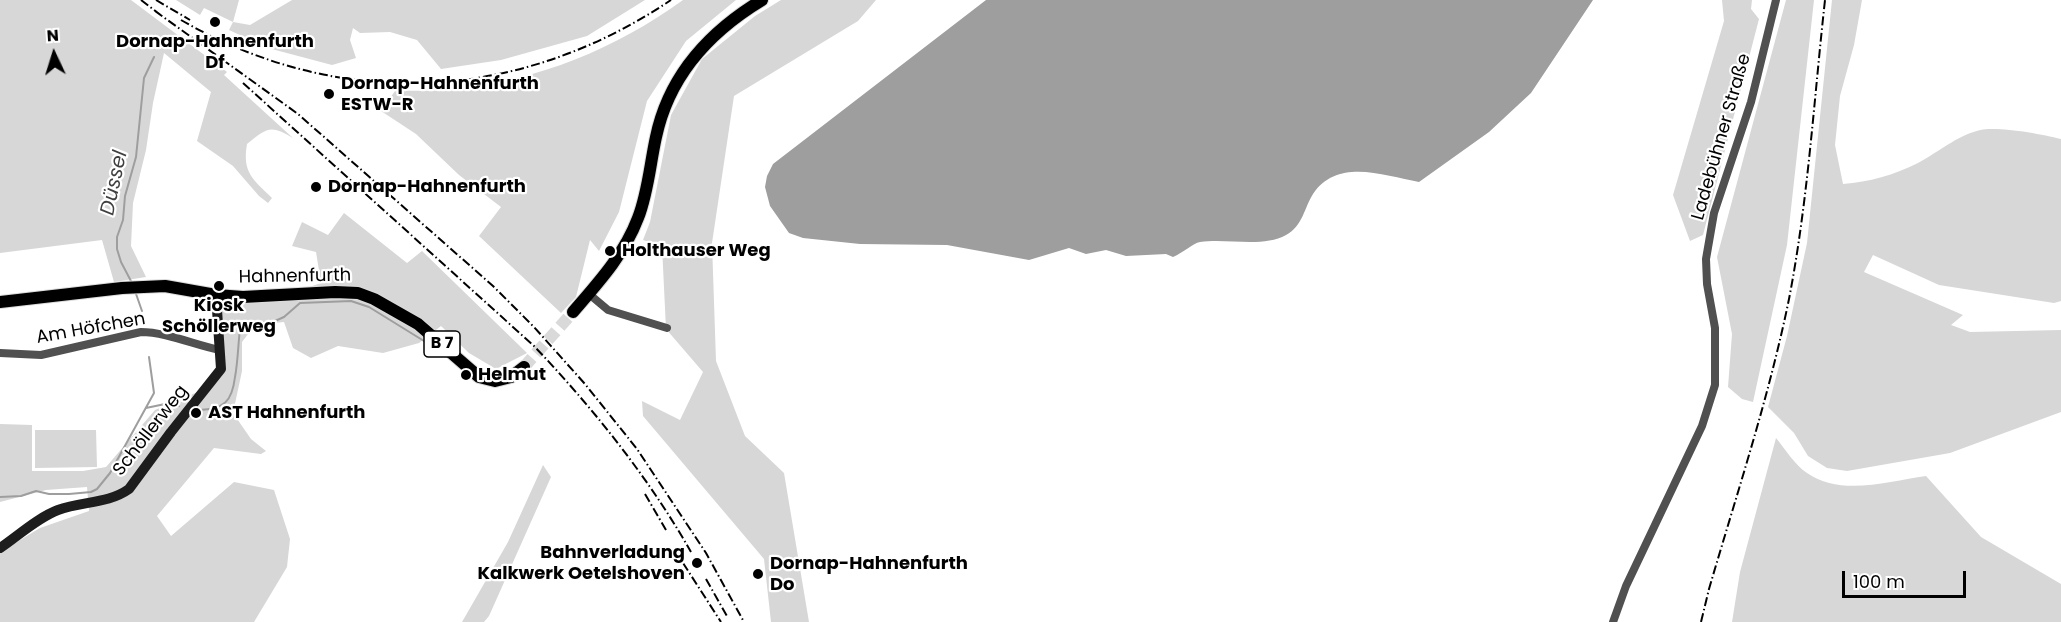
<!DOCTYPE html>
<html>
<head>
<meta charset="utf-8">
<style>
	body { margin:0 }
	#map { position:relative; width:2061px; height:622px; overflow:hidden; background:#fff; font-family:Poppins,sans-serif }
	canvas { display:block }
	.north { position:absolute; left:24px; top:24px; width:60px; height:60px; -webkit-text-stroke:4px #fff; paint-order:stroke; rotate:356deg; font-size:16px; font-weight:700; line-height:24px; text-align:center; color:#000 }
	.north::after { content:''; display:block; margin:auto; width:21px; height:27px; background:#000; clip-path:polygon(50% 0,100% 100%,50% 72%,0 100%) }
	.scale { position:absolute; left:1842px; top:571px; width:124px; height:27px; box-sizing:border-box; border:3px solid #000; border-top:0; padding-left:8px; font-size:18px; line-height:21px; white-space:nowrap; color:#000; -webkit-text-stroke:4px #fff; paint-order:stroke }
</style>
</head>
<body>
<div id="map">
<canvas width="2061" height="622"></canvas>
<div class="north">N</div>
<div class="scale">100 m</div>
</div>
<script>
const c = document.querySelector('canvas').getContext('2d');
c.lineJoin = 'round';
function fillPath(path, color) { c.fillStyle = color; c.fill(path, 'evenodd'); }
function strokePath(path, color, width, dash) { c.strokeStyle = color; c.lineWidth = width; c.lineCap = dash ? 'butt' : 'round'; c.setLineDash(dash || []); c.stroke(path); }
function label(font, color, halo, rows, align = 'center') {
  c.font = font + ' Poppins,sans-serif'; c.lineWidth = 4.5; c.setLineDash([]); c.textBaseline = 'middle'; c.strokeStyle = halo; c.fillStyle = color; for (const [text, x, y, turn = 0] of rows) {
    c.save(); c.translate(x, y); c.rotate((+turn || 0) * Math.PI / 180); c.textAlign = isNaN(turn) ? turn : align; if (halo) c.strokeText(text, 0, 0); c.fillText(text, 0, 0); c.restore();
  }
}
const green = new Path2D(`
	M0,0H131L227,72L224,75L293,138C270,124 267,128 247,144C242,173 253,179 272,198L268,203L259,196L233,166L197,141L211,92L164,53L153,103L146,150L133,203L131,246L146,277L114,282L102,240L0,253Z
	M176,0H239L233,22L250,25L292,0H645L587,36L501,60L441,69L417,40L390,32L360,33L353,28L350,40L356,58L332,65L268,48L229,30L233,22L204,8L200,15Z
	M683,0H736L686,41L647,101L619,212L599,251L590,240L576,297L561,313L479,236L501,207L459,175L416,134L381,111L395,91C415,90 435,92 455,89C539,80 615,49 683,0Z
	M781,0H876L858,21L734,96L712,243L716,361L745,436L784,473L809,622H771L764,559L643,416L642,401L680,420L703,372L666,329L662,246L643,240L650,222L671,115L702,59L755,16Z
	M1722,0H1752L1751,9L1759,19L1703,235L1690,241L1673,195L1724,21Z
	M1786,0H1814L1787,245L1753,402L1742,399L1728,387L1732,334L1717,257Z
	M1832,0H1862L1854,45L1840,96L1835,145L1843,184C1869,182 1894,175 1918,163C1939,152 1962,131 1988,129C2008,128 2042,134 2061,139V301L2054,303L1939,285L1873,255L1864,272L1963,315L1951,325L1970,332L2061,330V412L1950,453L1847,471L1827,468L1808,456L1794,433L1768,407L1787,336L1807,243Z
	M344,213L407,263L422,251L527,353L496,369L469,353L441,326L419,343L383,353L338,346L311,358L293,348L284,322L255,325L242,342V371L233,413L251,439L266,451L261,454L214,448L157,516L171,536L234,482L274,490L290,539L287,567L254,622H0V552L40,528L89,511L87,487L46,490L0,502V424L32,425V471H83L106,467L155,410L200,391L222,362L219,298L275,299L321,283L316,252L292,246L302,222L328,235Z
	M35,430H96L97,467L35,468Z
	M1776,438C1785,449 1795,465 1807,473C1841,497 1889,481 1926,476L1981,537L2061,584V622H1732L1740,572Z
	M543,465L551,477L489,616L484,622H462L508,542Z`);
const water = new Path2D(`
	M986,0H1593L1531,93L1489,132L1419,182C1385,176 1338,157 1313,194C1304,208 1303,226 1286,235C1263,248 1227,238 1200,242C1193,243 1183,253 1173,257L1166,254L1126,256L1106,250L1086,254L1069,248L1029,260L947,245L860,244L803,238L789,233L770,206L765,187L767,176L773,164Z`);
const stream = new Path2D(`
	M132,283L121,262L117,249V237L123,220L125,196L136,157L144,78L154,57
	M135,291L142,311
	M146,408L165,404L179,406
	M199,410C224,409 232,402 235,377C238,361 238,345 240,329L253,324L275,321L284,317L300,303L351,301L369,307L424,341
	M0,497L21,496L36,491L49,494H69L91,492L97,489L110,473L154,393L149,357`);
const primaryTunnel = new Path2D(`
	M524,367L573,312`);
const street = new Path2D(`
	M589,294L608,310L667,328
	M0,353L41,355L141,332C166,332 195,345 220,350
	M1613,622L1626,586L1702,426L1715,385V328L1707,284L1706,259L1714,213L1751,102L1776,0`);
const secondary = new Path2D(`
	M0,548C18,536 37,518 58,510C82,501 108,504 129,489L171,432L221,369L216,295`);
const primary = new Path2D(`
	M0,302L122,288L165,286L216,295L243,297L335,292L358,293L374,299L418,324L479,377L495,381L511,377L524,367
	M573,312C598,283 624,255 638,218C648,193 650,164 656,137C669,75 709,32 762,0`);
const rail = new Path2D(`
	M141,0L162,16
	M156,0L190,20
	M155,11L298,114L493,286L534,327L585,384L637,449L706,553L744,622
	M181,20C341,112 519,102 671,0
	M243,83L534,346C593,408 649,478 691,552
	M645,494L666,530
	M683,563L721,622
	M706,579L728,618
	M1701,622L1709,589C1737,493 1769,397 1789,299C1808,201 1814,99 1825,0`);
const markers = [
	[215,22,6,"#000"],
	[329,94,6,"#000"],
	[316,187,6,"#000"],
	[610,251,6,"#000"],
	[219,286,6,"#000"],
	[466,375,6,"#000"],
	[196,413,6,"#000"],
	[697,563,6,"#000"],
	[758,574,6,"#000"]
];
const shields = [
	[442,344,36]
];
const shieldNames = [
	["B 7",442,344]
];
const poiNames = [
	["Dornap-Hahnenfurth",215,42,"center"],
	["Df",215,63,"center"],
	["Dornap-Hahnenfurth",341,84],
	["ESTW-R",341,105],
	["Dornap-Hahnenfurth",328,187],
	["Holthauser Weg",622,251],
	["Kiosk",219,306,"center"],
	["Schöllerweg",219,327,"center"],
	["Helmut",478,375],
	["AST Hahnenfurth",208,413],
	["Bahnverladung",685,553,"right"],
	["Kalkwerk Oetelshoven",685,574,"right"],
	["Dornap-Hahnenfurth",770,564],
	["Do",770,585]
];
const streetNames = [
	["Ladebühner Straße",1722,137,-74],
	["Hahnenfurth",295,277,-1],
	["Am Höfchen",91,329,-10],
	["Schöllerweg",151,431,-52]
];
const waterNames = [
	["Düssel",115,183,-78]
];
fillPath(green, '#d7d7d7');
fillPath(water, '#9e9e9e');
strokePath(stream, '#9e9e9e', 2);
strokePath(primaryTunnel, '#d9d9d9', 12, [12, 6]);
strokePath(primary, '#dbdbdb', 14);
strokePath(street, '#505050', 8);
strokePath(secondary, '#1d1d1d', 10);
strokePath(primary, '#000', 12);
strokePath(rail, '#000', 2, [9, 3, 1.5, 3]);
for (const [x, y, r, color] of markers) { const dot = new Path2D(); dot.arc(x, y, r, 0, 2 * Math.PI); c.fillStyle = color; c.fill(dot); strokePath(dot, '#fff', 2); }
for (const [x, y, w] of shields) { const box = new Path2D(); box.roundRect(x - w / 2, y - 13, w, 26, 4.5); c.fillStyle = '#fff'; c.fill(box); strokePath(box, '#000', 1.5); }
label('bold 16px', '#000', null, shieldNames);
label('bold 18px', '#000', '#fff', poiNames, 'left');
label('18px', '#000', '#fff', streetNames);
label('italic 20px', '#3f3f3f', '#fff', waterNames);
</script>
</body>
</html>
